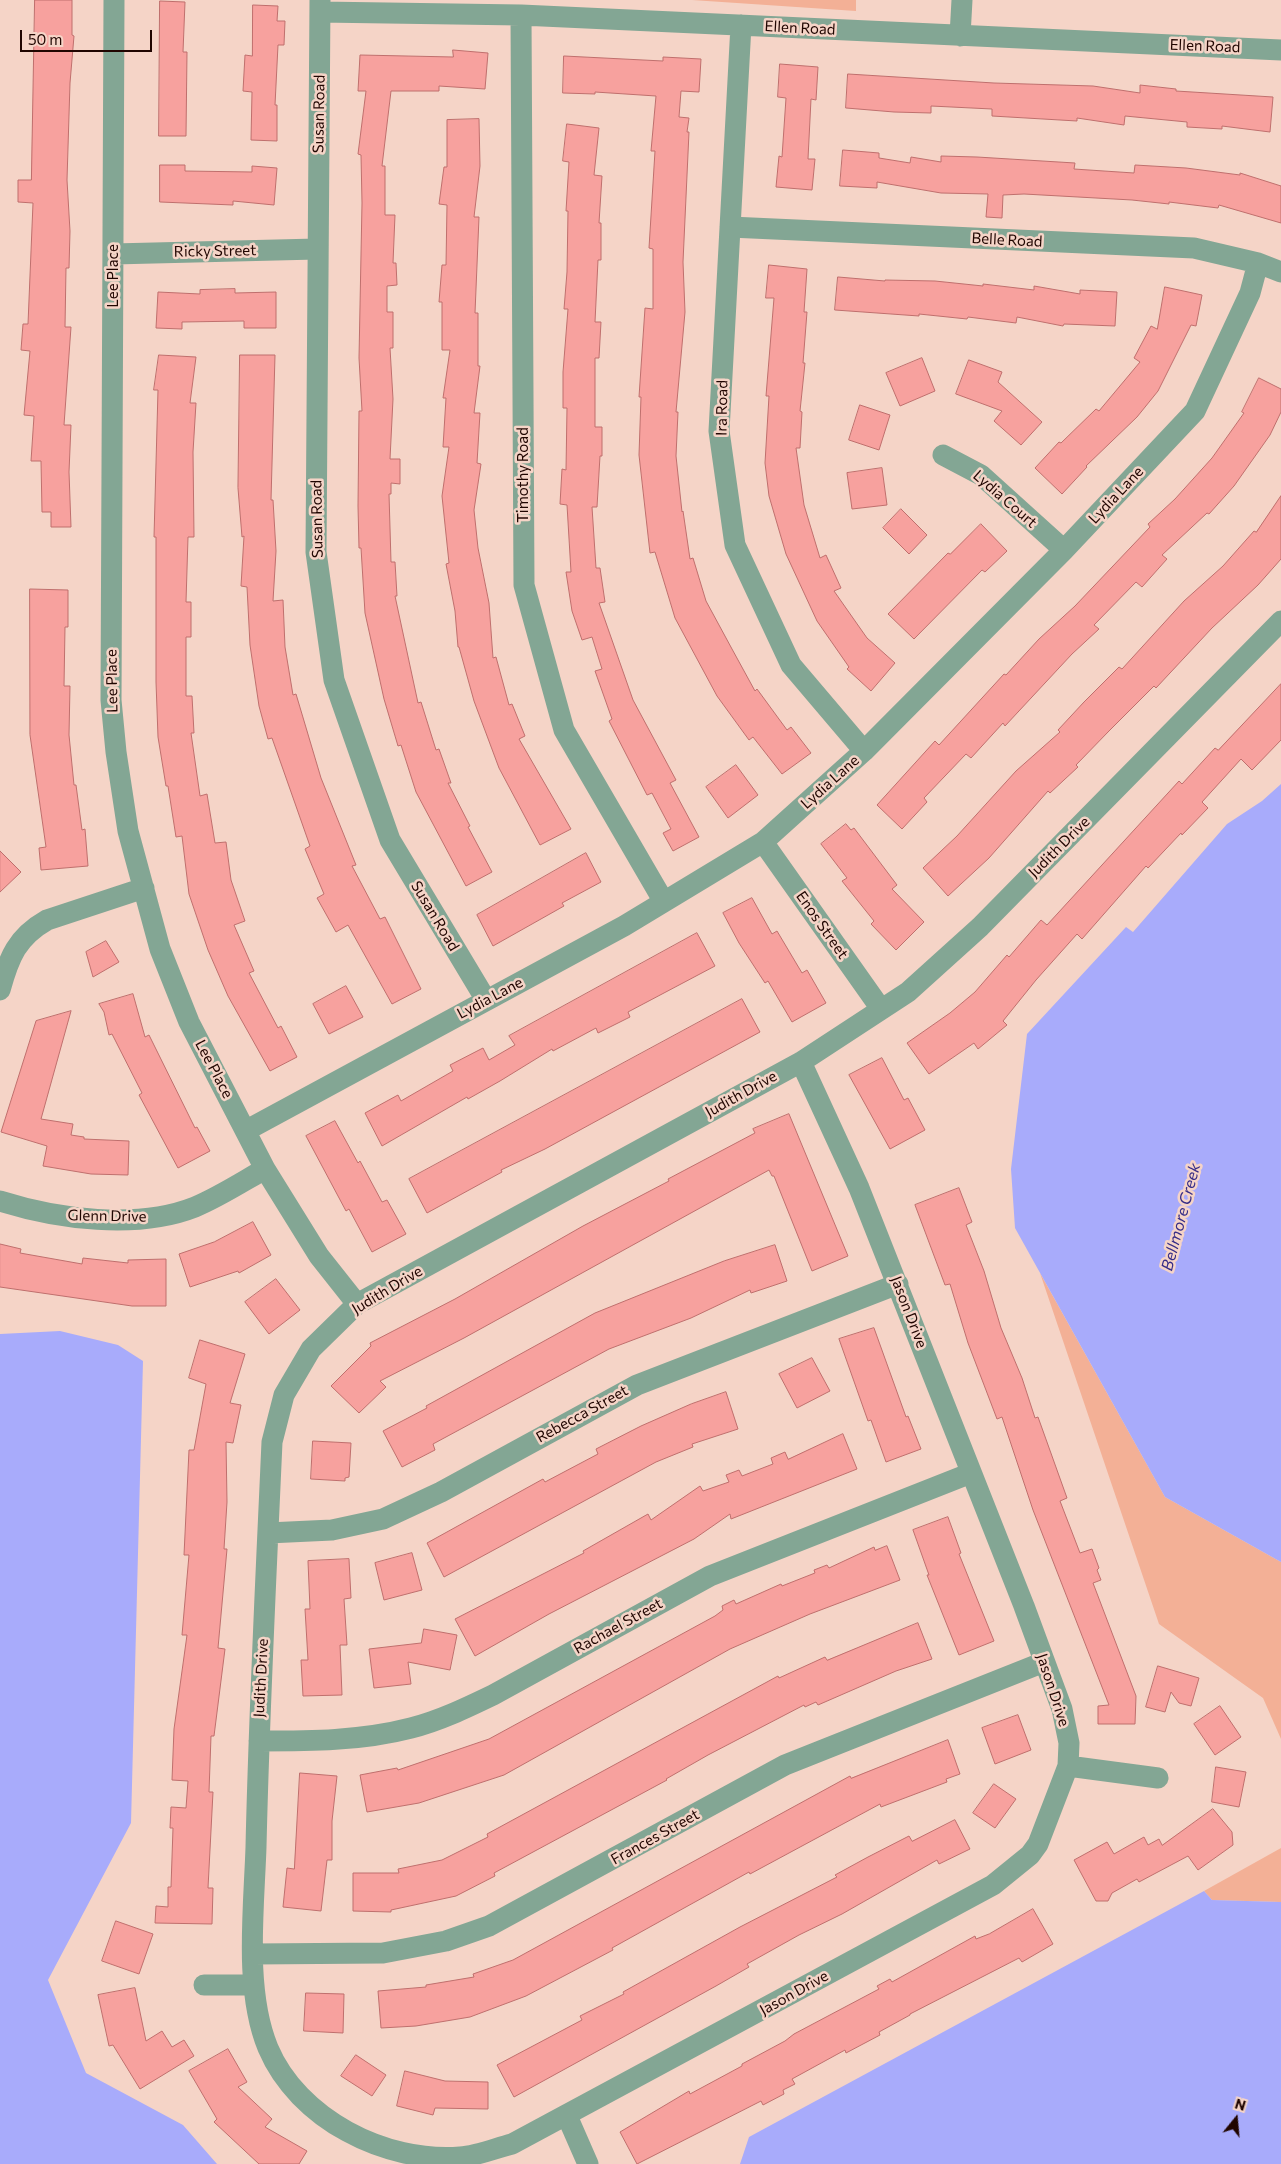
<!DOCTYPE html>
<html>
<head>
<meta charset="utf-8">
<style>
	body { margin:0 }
	#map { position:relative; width:1281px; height:2164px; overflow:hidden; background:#f5d4c7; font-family:Commissioner,sans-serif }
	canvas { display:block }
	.north { position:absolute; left:1211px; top:2094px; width:50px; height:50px; -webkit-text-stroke:4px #f5d4c7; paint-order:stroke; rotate:17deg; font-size:14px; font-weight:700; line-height:20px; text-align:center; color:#200500 }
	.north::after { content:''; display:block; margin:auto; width:18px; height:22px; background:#200500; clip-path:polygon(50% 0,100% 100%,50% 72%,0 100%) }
	.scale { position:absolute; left:20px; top:30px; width:132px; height:22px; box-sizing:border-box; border:2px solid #200500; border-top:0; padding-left:6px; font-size:15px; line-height:18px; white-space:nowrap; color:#200500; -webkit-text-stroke:4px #f5d4c7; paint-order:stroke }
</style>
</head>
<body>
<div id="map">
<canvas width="1281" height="2164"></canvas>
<div class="north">N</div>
<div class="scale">50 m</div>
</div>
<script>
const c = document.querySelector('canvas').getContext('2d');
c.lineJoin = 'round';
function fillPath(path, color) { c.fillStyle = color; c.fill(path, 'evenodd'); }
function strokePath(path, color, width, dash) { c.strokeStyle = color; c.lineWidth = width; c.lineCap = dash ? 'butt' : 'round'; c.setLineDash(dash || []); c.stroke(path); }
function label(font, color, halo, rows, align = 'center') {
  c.font = font + ' Commissioner,sans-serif'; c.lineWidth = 5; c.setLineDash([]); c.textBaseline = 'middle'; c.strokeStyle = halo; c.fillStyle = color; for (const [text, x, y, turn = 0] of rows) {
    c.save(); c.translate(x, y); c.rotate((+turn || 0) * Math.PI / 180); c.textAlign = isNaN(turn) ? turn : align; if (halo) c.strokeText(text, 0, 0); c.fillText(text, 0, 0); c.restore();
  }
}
const green = new Path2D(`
	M692,0H856V11Z
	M1040,1273L1165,1497L1281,1562V1739L1263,1698L1159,1624Z
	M1281,1848V1902L1212,1900L1204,1891Z`);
const water = new Path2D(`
	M1281,784V1562L1165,1497L1015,1228L1011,1169L1027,1034L1126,927L1133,932L1227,824L1262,801Z
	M60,1331L118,1345L143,1361L131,1823L48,1980L86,2073L183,2125L217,2164H0V1334Z
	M1204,1891L1212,1900L1281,1902V2164H740L749,2137Z`);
const building = new Path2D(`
	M35,0H72V35L74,36L70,83L67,180L70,231L69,268H66L65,327H71L64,425H71L69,472L71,527H51V512H42L41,461H31L34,416L24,415L30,351L21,350L23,324H28L33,203L18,202V180H31Z
	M160,1L185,2L183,52H187L186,136H159Z
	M253,5L278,6L277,21H285L284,45H278L275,105H277V141L251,140L252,92L243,91L245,55L252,56Z
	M453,50L488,53L485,89L439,86V91H391L382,166H385V215H395L393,263H396L397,285L387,286V312H393V348H390L393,399L390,459H400V484L391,483V494H389L391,562H395L397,596H395L418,703L421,702L436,750L439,749L451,783H448L470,826L468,827L492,872L466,886L416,792L401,745L398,746L384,699L365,613L361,548H359L358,506L359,411H362L359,358L362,203L361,155L358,154L366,91H358L360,55L453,57Z
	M564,56L663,61V57L701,59L699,92L681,91L679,117L689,118L687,132H689L683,262L685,312L676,412H678L676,456L682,512L683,511L690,559L693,558L706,601L732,649L755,691L757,689L787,730L791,727L811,753L782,774L753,737L749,740L717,696L675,618L655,552L650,553L639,455L641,397H639L645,308L653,309V249L649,248L655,151H651L656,96L595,92V94L563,93Z
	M780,64L818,67L816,100L811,99L808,159H815L812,190L776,187L779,156L782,157L786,98L778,97Z
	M848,74L994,83L1093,86L1140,93V85L1176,89V91L1273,97L1270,132L1222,126V129L1187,127V122L1125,116L1124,125L1077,118V121L992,116V109L931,106V113L894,112L846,108Z
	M479,119L480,166L474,217H479L475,313H478V366H480L474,413H480L477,463L481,464L474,510L478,548L489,603L493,658L496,657L509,705L512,704L525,736L519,739L571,829L540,845L499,768L474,701L459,647H458L455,611L446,564L449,563L442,496L449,447H443L446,398H443L450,350H442V302H439L442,265H446L447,205L439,204L444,167H447V120Z
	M567,124L599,128L594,175L602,176L599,223H601V260H598L595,322H601L599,358H595V427H602V456H600L597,507H592L596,568H600L605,602L599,603L633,700L676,780L670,783L699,837L673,851L663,833L671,829L652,793L647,795L609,721L612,719L595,671L602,669L592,637L582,640L572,611L566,572H571L567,505L560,504L562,469L566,470L567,408H563V372L568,309H564L567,272L568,211H566L569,162L563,161Z
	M843,150L879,153V158L910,163L911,157L941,162V156L977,157L1075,163L1074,169L1134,173L1135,165L1186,168L1240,175V173L1281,186V223L1219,205L1218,208L1169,202V204L1132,200L1024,194L1003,195L1002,218L986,217L988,194L941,193L877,182V188L840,186Z
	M160,165H185V171L252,172V166L277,168L274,205L233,201V205L160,202Z
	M769,265L807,269L804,312H807L803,363H805L800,411L802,412L800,448H796L804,505L820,558L826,555L841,588L834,591L867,638L895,663L871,691L847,669L849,667L817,621L786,554L769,496L765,463L769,396H766L774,298H766Z
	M838,277L885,281V280L935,281L983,286V284L1034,290V286L1080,294V290L1117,292L1115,326L1064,324L1063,326L1017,317L1016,323L968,317L967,319L919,314V316L835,310Z
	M1165,287L1202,295L1196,326L1191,325L1158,391L1137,417L1086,466L1087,467L1062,494L1035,468L1059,442L1061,443L1096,409L1099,411L1140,362L1134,358L1151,326L1157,329Z
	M235,289V293L276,292V328H244V321L182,322V329L156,328L158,292L200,294V290Z
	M159,355L196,357L190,403H196L193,452L194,537H188L186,602H191V637H186V696H192L194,733H191L200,796L207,794L215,843L226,842L231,880L245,921L234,925L254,971L249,973L278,1028L281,1026L297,1057L270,1071L228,996L208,950L189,894L182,836L176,837L168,786H166L158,737L156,682V537H154L158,390H154Z
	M240,355H275L271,500H273L276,551L273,601L283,600L285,647L293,695L296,694L321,778L356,865L352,866L380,919L385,917L421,989L392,1004L348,925L336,932L317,898L324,894L305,849L310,846L272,738L268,739L259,706L250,645L247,587L241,586L244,536L242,537L238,488Z
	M922,358L935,391L900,406L886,373Z
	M969,360L1002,372L998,382L1042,422L1021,445L994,421L1002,411L956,394Z
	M1259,378L1281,389V412L1270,435L1234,486L1209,514L1207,513L1162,555L1167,559L1142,587L1136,582L1094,625L1099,629L1072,654L1005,726L1003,723L971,758L966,754L924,798L927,802L902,829L877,805L935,741L939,745L1004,674L1006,675L1039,639L1075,606L1150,527L1148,524L1175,499L1212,458L1244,413L1242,412Z
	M860,405L890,415L879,450L849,440Z
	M882,468L887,505L852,509L847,473Z
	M1281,496V559L1258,585L1212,628L1156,688L1154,686L1109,731L1076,765L1078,767L1050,793L1048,791L989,858L948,896L923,868L957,836L1016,771L1060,732L1058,730L1084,702L1119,667L1122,669L1184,601L1223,566L1254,531L1256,532Z
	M901,509L927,535L909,554L883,528Z
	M981,524L1007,551L985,572L982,570L914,639L888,614L948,553L950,554Z
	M30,589L68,590V627H65L64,686H70L69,735L74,785H76L82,830L85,829L88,866L41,870L39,848L46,847L30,735Z
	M1281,684V740L1252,770L1241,759L1202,802L1208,808L1182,835L1181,833L1148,868L1146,866L1082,939L1077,934L1036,980L1003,1021L1007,1025L978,1049L974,1043L929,1074L907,1043L950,1013L975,992L1007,955L1009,957L1041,920L1047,925L1179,781L1182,784L1215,748L1218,750Z
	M736,765L758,795L728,818L706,787Z
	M846,824L851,830L854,828L897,885L892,889L924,922L896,950L871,924L874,921L842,881L847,878L821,844Z
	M0,851L21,872L0,892Z
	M586,853L601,882L562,903L564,906L493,946L477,915Z
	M752,898L772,934L777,931L802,973L807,970L826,1003L792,1022L768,981L765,983L739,943L723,913Z
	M697,933L715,966L628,1012L630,1017L598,1033L596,1028L553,1051L552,1049L500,1081L468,1099L467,1097L382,1146L365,1113L398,1095L401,1101L453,1071L450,1065L483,1048L489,1060L515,1045L509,1036Z
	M106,941L119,962L93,977L86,952Z
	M346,986L363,1017L329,1034L313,1004Z
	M133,994L145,1037L149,1035L195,1128L197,1127L210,1151L178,1168L139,1095L142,1093L112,1034L109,1035L104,1012L99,1004Z
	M742,999L760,1032L545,1149L501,1170L502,1172L427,1213L409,1179Z
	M71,1011L41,1119L73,1124L71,1135L84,1137V1139L129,1141L128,1175L91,1174L43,1166L47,1146L1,1132L36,1021Z
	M882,1058L904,1100L908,1098L925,1130L890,1149L849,1075Z
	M789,1114L848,1256L812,1271L774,1176H772L769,1170L464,1338L380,1381L386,1387L359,1413L331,1386L371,1346L370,1343L455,1299L583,1226L669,1181L668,1179L755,1133L753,1129Z
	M335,1121L358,1163L360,1161L382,1202L387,1200L406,1234L372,1252L349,1209L346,1211L306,1136Z
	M959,1188L972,1222L966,1225L984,1271L1001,1328L1022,1378L1035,1418L1038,1417L1067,1498L1060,1501L1080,1553L1092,1549L1099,1568L1097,1570L1101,1580L1093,1583L1136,1696L1135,1724H1098V1706L1109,1705L1033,1510L1002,1417L997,1419L968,1343L950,1284L945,1285L915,1205Z
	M253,1222L271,1255L239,1273L238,1271L190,1287L179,1254L214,1242Z
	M0,1244L21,1249L20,1253L82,1264L83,1258L128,1263V1260L166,1259V1306H132L0,1287Z
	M775,1245L787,1281L751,1293L750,1290L691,1318L609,1349L433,1444L435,1450L402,1467L383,1431L427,1408L426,1406L595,1313L724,1261Z
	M276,1279L300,1310L269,1334L245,1302Z
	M874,1328L906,1417L908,1416L921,1449L886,1462L871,1420L868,1421L839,1339Z
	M200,1340L245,1354L230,1403L241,1405L233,1443L226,1442L227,1502L224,1549H227L218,1648L225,1649L214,1736H211L209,1792H213L208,1888H213L212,1924L155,1923L156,1906L168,1907V1887H171L173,1828H170L171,1807L186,1808L188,1781L172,1780L174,1729L187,1635H182L189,1555H184L189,1450H194L206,1384L189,1378Z
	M812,1358L830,1391L797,1408L779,1374Z
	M726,1392L738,1429L692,1444L693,1447L656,1462L444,1577L427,1543L543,1479L545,1482L598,1454L596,1449L641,1426L691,1404Z
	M843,1434L857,1469L731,1519L730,1514L694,1539L549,1614L475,1656L455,1619L584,1553L583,1551L648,1514L651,1520L700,1486L703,1491L729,1482L726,1475L739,1470L742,1476L773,1464L771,1458L785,1452L788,1459Z
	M313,1441L351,1443L349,1477L345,1478V1481L311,1479Z
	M948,1517L961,1553L959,1554L994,1641L959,1655L927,1575H929L913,1530Z
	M887,1546L900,1580L810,1614L730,1649L504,1775L419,1803L367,1812L360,1775L397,1768L398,1770L489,1739L715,1616L723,1610L722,1606L734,1600L736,1604L781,1584L782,1586L815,1573L814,1570L827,1565L829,1568L874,1547L875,1550Z
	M412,1553L422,1590L384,1600L375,1563Z
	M349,1559L351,1598L344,1599L347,1645H340L342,1695L303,1696L301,1660H308L305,1609H310L308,1561Z
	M918,1623L932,1659L896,1671L818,1705L816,1702L805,1707L804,1705L708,1755L666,1779L667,1780L494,1873L495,1876L456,1896L391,1910V1912L353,1911V1873H399L398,1869L442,1860L488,1837L487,1834L778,1676L779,1678L825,1657L827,1660Z
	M424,1629L457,1635L450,1670L408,1662L411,1684L374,1688L369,1649L421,1643Z
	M1158,1666L1199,1678L1191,1706L1179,1703L1171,1692L1165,1712L1146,1707Z
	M1220,1706L1241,1737L1215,1755L1194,1724Z
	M1018,1715L1031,1750L995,1764L982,1728Z
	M948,1740L960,1774L946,1779L947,1782L881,1807L880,1804L750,1874L749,1872L612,1948L613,1950L526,1996L470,2017L416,2026L381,2028L378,1991L426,1987V1985L474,1977L473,1974L513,1960L850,1776L851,1778Z
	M1216,1767L1246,1772L1239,1807L1212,1802Z
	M300,1773L337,1776L332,1821V1860H327L321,1911L283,1907L287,1868L294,1869Z
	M994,1784L1016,1799L995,1828L973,1813Z
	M1213,1809L1232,1832L1233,1845L1198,1870L1188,1856L1139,1882L1137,1879L1112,1893L1108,1901H1096L1074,1860L1107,1842L1114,1854L1144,1837L1148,1845L1159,1839L1162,1845Z
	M955,1820L970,1849L939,1864L937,1860L842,1914L799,1935L747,1964L749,1967L716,1986L514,2097L497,2065L582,2020L580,2016L624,1994L623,1992L740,1927L837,1877L835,1875L868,1857L909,1836L912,1841Z
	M1033,1909L1053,1944L1022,1962L1019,1958L910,2014V2015L879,2032L880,2035L846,2053L845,2050L792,2079L795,2084L783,2090L784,2094L763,2105L761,2101L637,2164L620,2132L689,2091L690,2094L742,2066V2064L785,2041L794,2034L879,1989L877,1986L890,1979L892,1982L975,1936L976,1939L989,1934Z
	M116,1921L153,1934L139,1974L102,1961Z
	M135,1988L146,2041L162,2031L172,2047L184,2040L194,2056L140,2089L113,2045L109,2046L98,1995Z
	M306,1993L344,1994L343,2033L304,2031Z
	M228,2049L247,2082L238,2087L272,2119L265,2127L307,2151L299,2164H259L214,2122L217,2119L189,2071Z
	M356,2055L386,2075L372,2096L341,2076Z
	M405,2071L445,2081L488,2082V2109L435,2108L433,2115L397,2106Z`);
const minor = new Path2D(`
	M114,0L111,700L116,752L128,831L160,949L189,1022L265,1169L319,1256L357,1304
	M320,0L316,552L334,680L390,840L486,1000
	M320,12L521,15L1281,50
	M521,15L524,585L564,730L664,902
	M741,25L719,431L735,545L791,665L864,751
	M960,36L962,0
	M730,227L1194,248L1258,263L1281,272
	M113,254L317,249
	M943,455L981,475L1064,550
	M763,842L881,1009
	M0,990C9,957 17,937 47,920L144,888
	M801,1062L859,1188L1024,1606L1062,1709L1069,1743L1068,1766L1038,1844L1030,1855L993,1885L512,2144C496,2148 477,2156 460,2157C385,2163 298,2119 268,2048C244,1990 254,1909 256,1847C259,1712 266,1577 272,1442L284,1395L311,1349L357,1304L801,1062L908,992L980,927L1281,621
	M247,1130L624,926L763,842L864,751L1064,550L1195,411L1250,293L1258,263
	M0,1201C57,1219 137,1230 195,1207C219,1197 242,1182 265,1169
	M268,1533L332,1530L383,1519L441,1492L637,1385L898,1284
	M259,1741C310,1741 361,1741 411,1728C439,1721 466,1708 493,1695L710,1576L971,1473
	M1068,1766L1158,1778
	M253,1954L383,1953L446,1941L489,1926L785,1765L1044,1662
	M204,1985H252
	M567,2116L588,2164`);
const streetNames = [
	["Ellen Road",800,28,3],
	["Ellen Road",1205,46,2],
	["Susan Road",319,114,-89],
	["Belle Road",1007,240,3],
	["Ricky Street",215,251,-1],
	["Lee Place",113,276,-90],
	["Ira Road",722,408,-89],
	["Timothy Road",523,475,-90],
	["Lydia Lane",1116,495,-47],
	["Lydia Court",1005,499,41],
	["Susan Road",317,519,-91],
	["Lee Place",112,681,-91],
	["Lydia Lane",830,782,-42],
	["Judith Drive",1059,847,-45],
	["Susan Road",435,916,59],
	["Enos Street",822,925,55],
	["Lydia Lane",490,998,-28],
	["Lee Place",214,1069,62],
	["Judith Drive",741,1094,-29],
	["Glenn Drive",107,1216,1],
	["Judith Drive",387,1290,-31],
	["Jason Drive",909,1312,69],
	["Rebecca Street",582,1414,-29],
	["Rachael Street",618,1626,-29],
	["Judith Drive",261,1678,-87],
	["Jason Drive",1053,1690,72],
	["Frances Street",655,1837,-29],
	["Jason Drive",794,1993,-29]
];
const waterNames = [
	["Bellmore Creek",1181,1217,-75]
];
fillPath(green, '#f3b096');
fillPath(water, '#a8abfb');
fillPath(building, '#f7a19e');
strokePath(building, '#bf6f6d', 1);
strokePath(minor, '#83a694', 21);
label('15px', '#200500', '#f5d4c7', streetNames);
label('italic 16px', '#372d87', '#f5d4c7', waterNames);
</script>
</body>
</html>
